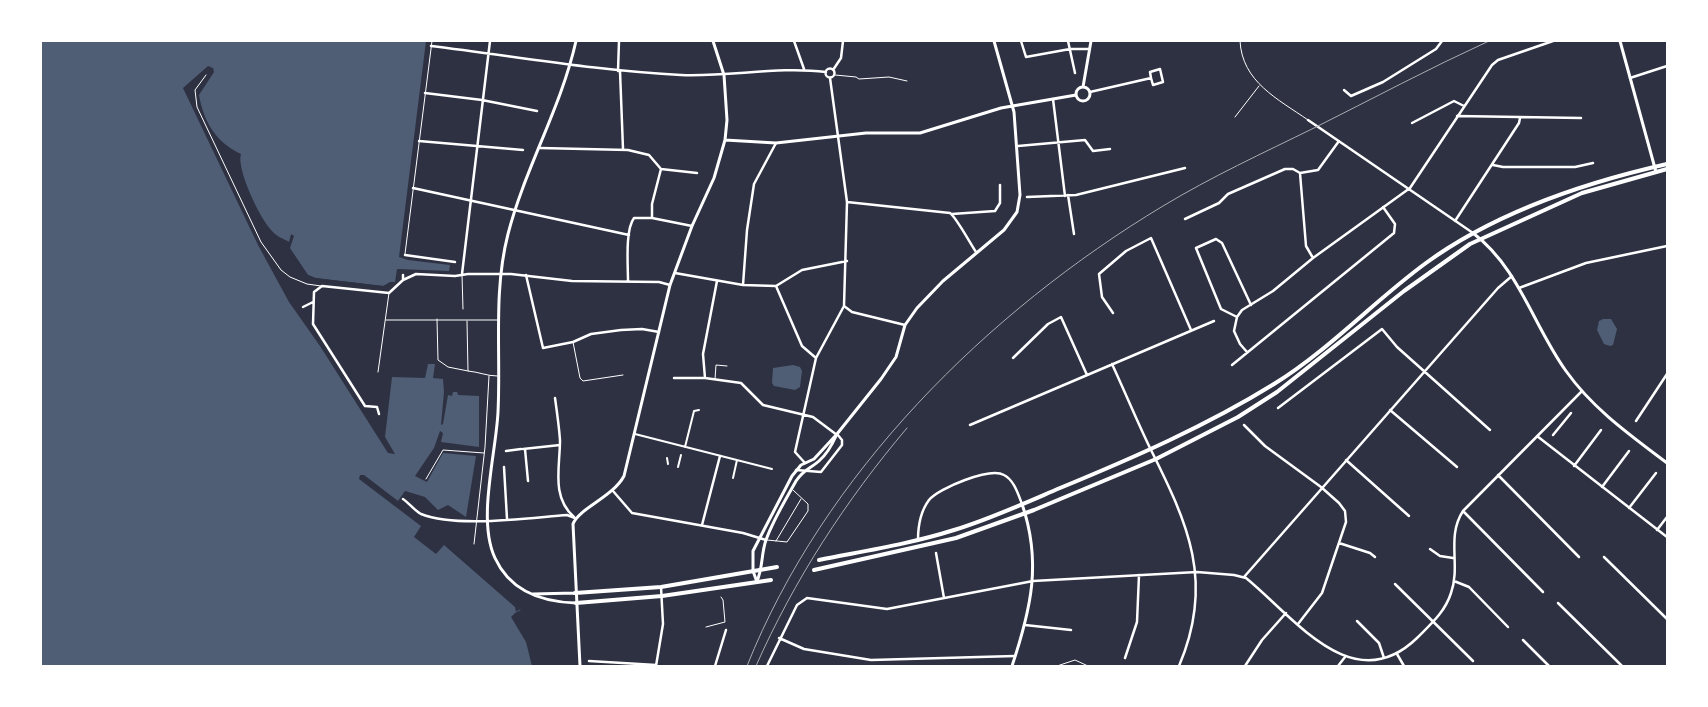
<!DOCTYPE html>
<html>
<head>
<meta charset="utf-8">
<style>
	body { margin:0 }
	#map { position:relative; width:1708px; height:707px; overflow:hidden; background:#2d3142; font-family:Inter,sans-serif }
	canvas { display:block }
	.frame { position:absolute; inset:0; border:42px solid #fff; pointer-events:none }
</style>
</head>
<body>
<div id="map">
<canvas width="1708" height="707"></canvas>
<div class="frame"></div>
</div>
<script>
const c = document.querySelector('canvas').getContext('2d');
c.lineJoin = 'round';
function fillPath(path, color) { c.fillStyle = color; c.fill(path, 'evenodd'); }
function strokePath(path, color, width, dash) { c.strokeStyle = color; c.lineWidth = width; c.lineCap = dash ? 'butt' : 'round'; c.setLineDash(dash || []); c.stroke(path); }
const water = new Path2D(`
	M41,41H426L399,257L408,260L450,265L449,271L397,269L395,282H390L383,286L314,278L308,275L302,267L290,249L289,242C284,239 276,236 273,232C260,220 236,168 241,154C216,142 204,123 199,95L214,72L213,68L208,66L183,88L258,245L289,302L320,346L388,453L395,454L385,437L392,377L425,378L428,364H435L433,378L443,379L444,392L441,425L443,424L448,395L452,396L453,392H457L458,395L479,396V447L441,442L443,433L440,431L434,448L415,476L427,482L443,453L476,456L466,517L448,505L438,510L425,497L405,491L398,501L364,475H360L359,479L421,526L414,537L436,554L444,545L515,607L516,612L511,617L526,642L532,666H41Z
	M1603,319H1611L1617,329L1613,345L1610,346L1604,344L1597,330L1599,321Z
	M793,365L800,367L802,371L800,387L795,390L774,386L772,383L773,368Z`);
const pier = new Path2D(`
	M291,234L294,236L290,248L308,275L316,278L383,286L380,288L309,279L287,250Z
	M445,544L483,574L502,591L489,582Z`);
const stream = new Path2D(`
	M516,612L520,610`);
const service = new Path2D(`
	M1240,41C1242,82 1278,99 1308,120
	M206,75L195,90L197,107L261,242L281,270L290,277L307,284L321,286
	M835,75L856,77L859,79L889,77L907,81
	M1235,117L1259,86
	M405,254L432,41
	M462,275L463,309
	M437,319L438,360L448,367L468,371
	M386,320H497
	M467,321L468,371C479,372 487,376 497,376
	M573,342L580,378L583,381L623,375
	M378,372L389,293
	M715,379L716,365L727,366
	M426,479L443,450L484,453
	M767,540L787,542L808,511V504L793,490
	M776,541L801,499
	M474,544L485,447L489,376
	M706,627L725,622L723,600L721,597
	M1057,666L1075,660L1088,666`);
const pedestrian = new Path2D(`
	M635,434L772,469
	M685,447L694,411L699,410
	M667,458L668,464
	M678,467L681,455
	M733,478L737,460`);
const minor = new Path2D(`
	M794,41L804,69
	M1021,41L1026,57L1070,49H1089
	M1068,41L1075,73
	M431,46C514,56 598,71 681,75C730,77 778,66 826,72
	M825.5 73a4.5 4.5 0 1 1 9 0a4.5 4.5 0 1 1-9 0Z
	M833,70L841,58L843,41
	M618,71L619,41
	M620,71L623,149
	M1630,78L1667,66
	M1344,90L1351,96L1383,82L1436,49L1442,41
	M1090,92L1151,78L1153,85L1163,82L1160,69L1150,72L1151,78
	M425,93L482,100L537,111
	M1053,99L1065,196
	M1457,116L1581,118
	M1308,120L1473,233
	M1412,123L1454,101L1464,106
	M419,141L523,150
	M1018,146L1085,140L1093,151L1110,149
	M540,148L628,150L649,155L661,169
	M1493,165L1503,167H1575L1593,163
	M661,169L697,173
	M413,188L629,235
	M1068,195L1074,234
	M1027,197L1076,195L1185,168
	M847,202L950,213C956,217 970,243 976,252
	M952,214L995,211L1000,203V185
	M652,218L692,226
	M1185,219L1219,203L1228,194L1285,169H1293L1300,173
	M1455,221L1519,123L1520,118
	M405,255L455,262
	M1313,258L1306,246L1300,173L1318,170L1339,141
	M675,273L743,285L776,286
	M462,274L490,41
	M403,275V280
	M526,275L543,348L573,342L591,334L621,330L642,329L659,332
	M628,281C628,265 625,230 634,218H652V204L661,169
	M743,285L747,230L754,184L776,143
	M776,286L802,346L816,358
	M776,286L802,270L847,261
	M1519,288L1586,263L1667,246
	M844,306L852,312L905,325
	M303,307L313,302
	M1113,313L1102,297L1099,274L1126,251L1151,238L1191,330
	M1237,317L1221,309L1196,248L1216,239L1222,243L1251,305
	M1247,352L1240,344L1234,331L1237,317L1242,310L1273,291L1313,258L1410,188L1492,65L1498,60L1553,41
	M1013,358L1048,324L1061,317L1087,375
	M1112,364C1125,392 1137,421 1150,448C1188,524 1215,582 1179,666
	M1232,365L1394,233L1395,224L1383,207
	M674,378H705L741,383L763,405L813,417L837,435
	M705,378L703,354L717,281
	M555,398C557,412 559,426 560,440C560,467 551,497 574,517
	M1278,408L1382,329L1397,347L1490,430
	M1390,410L1457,467
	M379,414L377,407L365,406L313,324L314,292L322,286L389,293L403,280L416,274L455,276L468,274H511L572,281L659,282L670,285
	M1636,421L1667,374
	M970,425L1214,321
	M1244,425L1265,446L1321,487L1339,503L1345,511L1346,522L1322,593L1298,624
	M1553,435L1571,413
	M1537,436L1667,537
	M523,449L560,445
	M525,449L528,481
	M506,451L521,449
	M1346,460L1409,516
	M805,463L795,452L816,358L844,306L847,202L830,78
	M1574,466L1601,430
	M504,467L507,519
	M796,470L821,472L842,445V440L837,434
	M1498,475L1579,557
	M1602,487L1629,451
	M613,491L632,513L743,533L766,540
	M403,499C409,503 415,511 421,514C457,528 527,518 567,515L575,518
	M1629,508L1656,473
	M1463,511L1543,592
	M702,525L720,456
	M1657,530L1667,517
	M918,540C918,525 920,512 929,500C939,488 990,467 1004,475C1014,480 1018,494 1022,504
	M1339,543L1370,553L1375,557
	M1430,549L1440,556L1453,558
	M936,553L944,598
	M1604,557L1667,619
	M1244,577L1498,288L1512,276
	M1454,581L1469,587L1508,627
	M1395,584L1473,661
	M1558,603L1622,666
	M1357,621L1379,643L1384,658
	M1025,625L1071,630
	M779,638L804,649L871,660L1015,656
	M1523,640L1549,666
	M1397,654L1404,666
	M1125,658L1137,622L1139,575
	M589,661L656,665
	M656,666L663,624L661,587
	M715,666L726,630
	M767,666L797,605L807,598L887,609L1033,581L1197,572L1234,575L1246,578C1294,617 1353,700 1417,638C1431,624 1445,612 1451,593C1461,565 1446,537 1463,511L1582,391
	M1245,666L1262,640L1286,613
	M1338,666L1345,657`);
const tertiary = new Path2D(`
	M1620,41L1656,172
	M1083,87L1091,41
	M1076 94a7 7 0 1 1 14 0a7 7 0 1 1-14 0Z
	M725,140L776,143L866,133H920L1001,108L1076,95
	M1473,233C1519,268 1533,325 1566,371C1593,409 1630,435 1667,463
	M757,581C763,568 761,554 766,540C773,520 786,499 796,481C804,469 810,469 819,461C827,454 832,445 836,436
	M757,582L753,571V551L792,476L801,465L814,459L837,434L881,379L896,357L905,325L917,308L943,281L1004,230L1017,212L1020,195L1014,112L994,41
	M533,594L575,593
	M576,603C542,602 510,591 495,558C477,520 496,454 498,412C501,353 493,292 508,234C525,168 561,108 576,41
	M580,666L573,524C578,509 613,497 624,476L670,285L692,226L714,178L725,140L727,120L724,75L713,41
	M1012,666C1031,609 1042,562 1022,504`);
const primary = new Path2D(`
	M819,560C864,551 910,544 954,530C990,519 1025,503 1060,488C1133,458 1206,426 1274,384C1329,350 1374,301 1426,263C1496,212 1583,183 1667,164
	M814,570L956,538L1034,510L1156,459L1238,417L1277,392L1404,291L1470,244L1582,193L1667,169
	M575,593L661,587L777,567
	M576,603L662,596L771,580`);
const rail = new Path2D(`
	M747,666C824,473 987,312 1163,206C1211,177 1263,153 1314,128C1372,99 1430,68 1489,41
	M756,666C794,580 846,500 907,428`);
fillPath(water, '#4f5d75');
fillPath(pier, '#2d3142');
strokePath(stream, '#4f5d75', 1);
strokePath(service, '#fff', 1);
strokePath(pedestrian, '#fff', 2);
strokePath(minor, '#fff', 2.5);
strokePath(tertiary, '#fff', 3);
strokePath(primary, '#fff', 4);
strokePath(rail, '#abadb3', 1);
</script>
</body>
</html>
